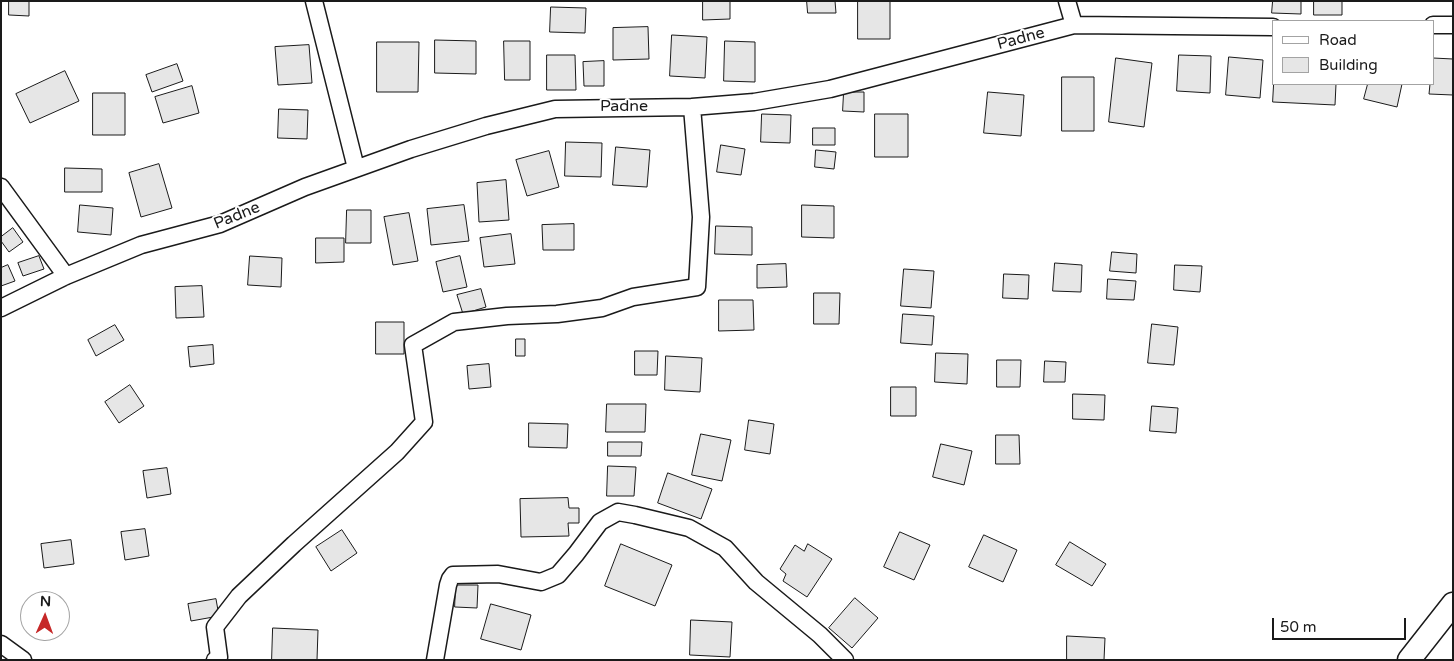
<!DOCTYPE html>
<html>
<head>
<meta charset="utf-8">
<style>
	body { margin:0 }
	#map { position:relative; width:1454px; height:661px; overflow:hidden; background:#fff; font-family:"Varela Round",sans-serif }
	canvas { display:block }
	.frame { position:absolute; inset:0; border:2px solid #1a1a1a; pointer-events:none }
	.legend { position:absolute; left:1272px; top:20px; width:162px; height:65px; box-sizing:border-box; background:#fff; border:1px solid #a3a3a3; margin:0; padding:6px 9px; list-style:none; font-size:15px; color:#1a1a1a }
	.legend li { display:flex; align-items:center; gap:10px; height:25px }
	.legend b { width:25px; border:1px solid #a3a3a3 }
	.north { position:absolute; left:20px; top:591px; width:50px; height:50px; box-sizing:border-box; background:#fff; border:1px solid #a3a3a3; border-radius:50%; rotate:2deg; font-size:14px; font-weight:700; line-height:20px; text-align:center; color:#1a1a1a }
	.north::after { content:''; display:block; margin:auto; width:18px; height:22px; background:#c62828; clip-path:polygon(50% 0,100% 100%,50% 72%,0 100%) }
	.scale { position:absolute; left:1272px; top:618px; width:134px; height:22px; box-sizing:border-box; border:2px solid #1a1a1a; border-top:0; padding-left:6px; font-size:15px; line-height:18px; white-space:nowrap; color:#1a1a1a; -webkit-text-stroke:4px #fff; paint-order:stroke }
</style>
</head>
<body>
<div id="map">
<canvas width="1454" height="661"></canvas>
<div class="frame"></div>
<ul class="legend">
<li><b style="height:6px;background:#fff"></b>Road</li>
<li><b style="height:14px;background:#e6e6e6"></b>Building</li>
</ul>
<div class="north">N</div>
<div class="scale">50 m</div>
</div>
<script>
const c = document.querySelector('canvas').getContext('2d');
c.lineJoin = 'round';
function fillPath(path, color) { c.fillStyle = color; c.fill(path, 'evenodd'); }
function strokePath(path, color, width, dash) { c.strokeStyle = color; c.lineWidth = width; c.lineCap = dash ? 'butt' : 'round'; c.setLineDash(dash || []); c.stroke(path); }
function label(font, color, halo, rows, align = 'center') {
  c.font = font + ' "Varela Round",sans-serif'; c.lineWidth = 4; c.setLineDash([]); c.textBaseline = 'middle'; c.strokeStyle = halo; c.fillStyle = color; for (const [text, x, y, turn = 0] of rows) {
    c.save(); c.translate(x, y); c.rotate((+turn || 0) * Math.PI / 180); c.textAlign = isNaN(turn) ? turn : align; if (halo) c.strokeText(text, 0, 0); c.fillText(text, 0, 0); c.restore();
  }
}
const building = new Path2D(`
	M9,1H29V16L9,15Z
	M703,1H730V19L703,20Z
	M807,1H835L836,13H808Z
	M858,1H890V39H858Z
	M1273,1H1301V14L1272,13Z
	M1314,1H1342V15H1314Z
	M551,7L586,8L585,33L550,32Z
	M648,27L649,59L613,60V28Z
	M672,35L707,37L705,78L670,76Z
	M435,40L476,41V74L435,73Z
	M504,41H530V80H505Z
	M725,41L755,42V82L724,81Z
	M377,42H419L418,92H377Z
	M309,45L312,83L278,85L275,47Z
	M547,55H575L576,90H547Z
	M1179,55L1211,56L1210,93L1177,91Z
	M1229,57L1263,60L1260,98L1226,95Z
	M1116,58L1152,63L1144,127L1109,122Z
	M1433,58L1453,59V95L1429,94L1430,84H1433Z
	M604,61V86H584L583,62Z
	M177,64L183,81L152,92L146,75Z
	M65,71L79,101L30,123L16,94Z
	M1062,77H1094V131H1062Z
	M1274,84H1336L1335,105L1273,102Z
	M1368,84H1402L1397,107L1364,99Z
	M192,86L199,113L163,123L155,97Z
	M844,92H864V112L843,111Z
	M988,92L1024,95L1021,136L984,133Z
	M93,93H125V135H93Z
	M279,109L308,110L307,139L278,138Z
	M762,114L791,115L790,143L761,142Z
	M875,114H908V157H875Z
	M813,128H835V145H813Z
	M566,142L602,143L601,177L565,176Z
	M721,145L745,149L741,175L717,172Z
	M616,147L650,150L647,187L613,185Z
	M816,150L836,152L834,169L815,167Z
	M549,151L559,187L527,196L516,160Z
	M159,164L172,208L141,217L129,173Z
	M65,168L102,169V192H65Z
	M506,180L509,220L479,222L477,183Z
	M80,205L113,208L111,235L78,232Z
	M464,205L469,241L431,245L427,209Z
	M802,205L834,206V238L802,237Z
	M347,210H371V243H346Z
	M409,213L418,261L393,265L384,217Z
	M574,224V250H543L542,225Z
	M716,226L752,227V255L715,254Z
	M13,228L23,242L9,252L1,241V237Z
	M511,234L515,264L484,267L480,238Z
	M316,238H344V262L316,263Z
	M1112,252L1137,254L1136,273L1110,271Z
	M39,256L44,269L23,276L18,263Z
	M250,256L282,258L281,287L248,285Z
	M460,256L467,287L443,292L436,262Z
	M1055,263L1082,265L1081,292L1053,291Z
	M786,264L787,287L757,288V265Z
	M8,265L15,281L1,286V268Z
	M1175,265L1202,266L1200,292L1174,290Z
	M904,269L934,271L931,308L901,306Z
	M1004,274L1029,275L1028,299L1003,298Z
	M1108,279L1136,281L1134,300L1107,299Z
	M202,286L204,317L176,318L175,287Z
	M481,289L486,307L463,314L457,295Z
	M814,293H840L839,324H814Z
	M719,300H753L754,330L719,331Z
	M903,314L934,316L932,345L901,343Z
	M376,322H404V354H376Z
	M1152,324L1178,327L1174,365L1148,363Z
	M115,325L124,340L96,356L88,340Z
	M516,339H525V356H516Z
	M213,345L214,364L190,367L188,347Z
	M635,351H658L657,375H635Z
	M936,353L968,354L967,384L935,382Z
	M666,356L702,358L700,392L665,390Z
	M997,360H1021L1020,387H997Z
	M1045,361L1066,362L1065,382H1044Z
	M489,364L491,387L469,389L467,366Z
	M130,385L144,406L119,423L105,402Z
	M891,387H916V416H891Z
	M1073,394L1105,395L1104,420L1073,419Z
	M607,404H646L645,432H606Z
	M1152,406L1178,408L1176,433L1150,431Z
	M749,420L774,424L770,454L745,450Z
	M529,423L568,424L567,448L529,447Z
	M701,434L731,440L722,481L692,475Z
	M996,435H1019L1020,464H996Z
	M608,442H642L641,456H608Z
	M941,444L972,451L964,485L933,477Z
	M608,466L636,467L634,496H607Z
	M167,468L171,494L147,498L143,471Z
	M668,473L712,489L701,519L658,503Z
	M568,498L569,508H579V523H568L569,536L521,537L520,499Z
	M145,529L149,556L125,560L121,532Z
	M342,530L357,553L331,571L316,547Z
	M900,532L930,545L914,580L884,567Z
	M984,535L1017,550L1003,582L969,567Z
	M71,540L74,564L44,568L41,544Z
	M1070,542L1106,564L1092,586L1056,565Z
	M621,544L672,565L655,606L605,586Z
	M808,544L832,559L807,597L783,581L786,574L780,569L795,545L804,551Z
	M456,585H478L477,608L455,607Z
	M855,598L878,618L852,648L829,628Z
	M216,599L219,616L191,621L188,604Z
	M491,604L531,615L521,650L481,639Z
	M691,620L732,622L730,657L690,655Z
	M273,628L318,630L317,660H272Z
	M1067,636L1105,638L1104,660H1067Z`);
const minor = new Path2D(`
	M314,1L356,168
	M1067,1L1074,25
	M1433,25H1453
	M1,187L66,276
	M1,308L66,276L141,245L220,224L305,187L411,149L486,126L555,109L692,107L754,102L830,89L1074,25L1273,27
	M1,644L23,660
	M215,660L219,657L215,627L239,596L294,544L397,452L424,422L413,345L454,322L507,316L557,314L602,308L633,297L697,287L701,217L692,107
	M435,660L448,585L450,579L453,575L498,574L541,582L558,575L576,554L600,522L618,512L635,515L689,528L725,548L756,582L820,635L845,660`);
const secondary = new Path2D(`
	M1409,660L1453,604`);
const streetNames = [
	["Padne",1021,39,-15],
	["Padne",624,107],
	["Padne",237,216,-22]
];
fillPath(building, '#e6e6e6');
strokePath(building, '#1a1a1a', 1);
strokePath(minor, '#1a1a1a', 19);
strokePath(secondary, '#1a1a1a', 25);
strokePath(minor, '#fff', 16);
strokePath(secondary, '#fff', 22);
label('16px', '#1a1a1a', '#fff', streetNames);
</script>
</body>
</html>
